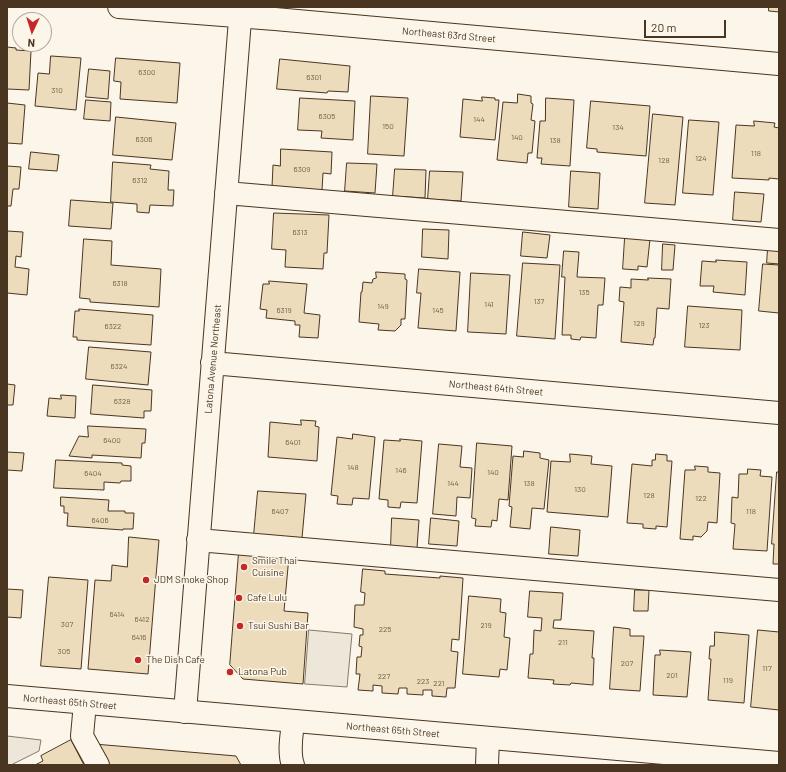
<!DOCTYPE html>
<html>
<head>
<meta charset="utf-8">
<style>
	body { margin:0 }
	#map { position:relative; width:786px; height:772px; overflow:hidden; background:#fbf6e9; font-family:Barlow,sans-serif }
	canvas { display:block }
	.frame { position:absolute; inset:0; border:8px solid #4a3520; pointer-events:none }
	.north { position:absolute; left:12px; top:12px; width:40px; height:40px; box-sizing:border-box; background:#fbf6e9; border:1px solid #b4a999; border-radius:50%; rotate:184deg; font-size:11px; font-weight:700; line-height:16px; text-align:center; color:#4a3520 }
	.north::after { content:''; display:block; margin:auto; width:14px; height:18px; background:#c62828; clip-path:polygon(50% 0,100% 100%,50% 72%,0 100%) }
	.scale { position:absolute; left:644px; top:20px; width:82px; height:18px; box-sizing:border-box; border:2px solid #4a3520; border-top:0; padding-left:5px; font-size:12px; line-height:14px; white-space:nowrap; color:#4a3520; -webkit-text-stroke:3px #fbf6e9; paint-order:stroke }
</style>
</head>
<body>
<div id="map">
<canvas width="786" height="772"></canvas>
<div class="frame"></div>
<div class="north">N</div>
<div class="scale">20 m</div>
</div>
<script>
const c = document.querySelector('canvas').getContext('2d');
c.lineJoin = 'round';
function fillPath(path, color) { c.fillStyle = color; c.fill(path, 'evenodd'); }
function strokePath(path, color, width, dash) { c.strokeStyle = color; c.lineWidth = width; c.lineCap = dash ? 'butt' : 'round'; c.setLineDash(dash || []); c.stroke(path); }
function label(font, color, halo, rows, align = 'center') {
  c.font = font + ' Barlow,sans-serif'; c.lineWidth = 3; c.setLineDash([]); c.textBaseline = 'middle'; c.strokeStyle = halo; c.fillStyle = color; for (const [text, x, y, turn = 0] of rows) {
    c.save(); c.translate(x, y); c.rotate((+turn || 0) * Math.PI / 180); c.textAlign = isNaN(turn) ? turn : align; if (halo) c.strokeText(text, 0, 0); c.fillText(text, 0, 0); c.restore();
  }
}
const parking = new Path2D(`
	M309,630L352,634L347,687L305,684Z
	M7,736L41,740L39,751L11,765H7Z`);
const building = new Path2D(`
	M769,7H779V12L769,11Z
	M7,47L16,48V50L31,51L29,90L7,89Z
	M51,56L81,58L76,110L35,106L38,73L49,74Z
	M116,58L180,63L177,103L120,99L121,82L114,81Z
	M280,59L350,66L348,92L328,91L327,93L277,89Z
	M89,69L110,71L108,99L86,97Z
	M518,94L531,96V103L533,104L531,120L535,121L532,153H528L527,163L497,160L503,102L517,103Z
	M371,96L408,98L404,156L368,154Z
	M482,97L495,98V100H499L495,140L460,137L463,99L482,101Z
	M300,98L355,101L353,140L321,138L322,131L298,130Z
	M546,98L574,100L570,166L541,164L542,158H537L540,121H545Z
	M86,100L111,102L110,121L84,119Z
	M591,101L650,106L646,156L597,152V149L587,148Z
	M7,103L25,105L22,144L7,143Z
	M653,114L683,117L675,205L645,203Z
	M116,117L176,123L172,160L113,155Z
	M689,120L719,122L713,195L683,193Z
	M754,121L775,123L774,127L779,128V179L769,178V180L732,178L736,125L754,126Z
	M281,149L332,152L331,174L323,173L322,190L272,187L273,165L280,166Z
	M31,152L59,155L57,171L29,169Z
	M113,162L151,165L150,169L169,171L168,190H174L173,206L150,205L149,213L137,212V204L111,202Z
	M347,163L377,164L375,193L345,191Z
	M7,166L21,167L19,189H13L11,206H7Z
	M395,169L426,170L425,198L393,196Z
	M430,171L463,172L461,201L428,199Z
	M571,171L600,173L598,209L569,207Z
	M735,192L764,194L761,222L733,220Z
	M71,200L113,203L111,229L69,226Z
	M274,213L329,215L327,253H324L323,269L285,267L286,250L272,249Z
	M423,229L449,230L448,259L422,257Z
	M7,231L23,232L21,257L16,256L15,267L29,269L27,295L7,293Z
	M523,232L550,235L547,258L521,256Z
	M625,238L650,239L647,267L638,266V270L623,269Z
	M84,239L112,241L111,265L161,269L159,307L90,302V299L80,298Z
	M663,244L675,245L673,270H662Z
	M768,248L779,249V264L767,263Z
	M564,251L579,252L577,277L605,278L603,305H598L596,338L581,337L580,340L571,339V335H562L565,277H562Z
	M716,260L747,262L745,295L713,292L714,286H700L702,261L716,262Z
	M523,263L560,265L555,339L517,336Z
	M763,264L779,265V313L759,311Z
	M419,269L460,272L456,331L418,328L421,293H417Z
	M376,272L405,274V279L407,280L405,319H401V325L395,331L378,330L379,324L359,322L361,292H362L363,282L372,283L373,279L376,278Z
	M471,273L510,275L506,334L468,332Z
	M648,278L671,279L669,309L657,308L655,338H654L653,345L621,342L624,302L619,301L620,287L631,288V279L648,280Z
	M269,281L307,284L304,313L320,315L318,338L299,337L300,325H295V321L266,318L267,310L260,309L263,284H269Z
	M688,306L742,310L740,350L685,347Z
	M79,309L153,315L151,345L77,340V337H73L75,311H79Z
	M89,347L151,352L148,385L86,379Z
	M7,384L15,385L13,405H7Z
	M93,385L152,390L151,411H144V418L91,414Z
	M61,395L76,396L75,418L47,416L49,398L61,399Z
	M301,420L316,421L315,426L319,427L317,461L268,457L270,422L301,425Z
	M88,426L146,429L145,443H142L141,458L92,455V458L69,456L79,436L88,437Z
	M353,434L375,437L369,499L353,498L352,505L337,504L338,496L331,495L337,437L352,439Z
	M400,439L422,441L417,503L401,502L400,508L388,507V500L379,499L384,440L400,441Z
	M477,443L512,446L508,500L499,499L497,521L492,520L491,527L475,526L476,519L472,518Z
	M439,444L462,446L460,467L472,468L470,498L457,497L456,516L433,514Z
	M524,451L540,453V458L549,460L544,509L532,508L530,529L510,527L512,507L509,506L513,456L523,457Z
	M7,452L24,453L22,471L7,470Z
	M570,454L592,456L591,464L612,466L608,517L547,512L551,461L570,462Z
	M656,454L667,455V461H672L667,527L656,526V529L643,528V524L627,523L632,464L652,466V460H655Z
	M56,460L122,463V465L131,466V481H121L120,483L104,482V490L54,488Z
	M695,466L708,467V472L720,473L717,523L708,522L707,531L701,537L693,536V540L680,539L685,470H695Z
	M748,469L761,470L760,476L772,477L767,551L733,549L735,524L731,523L732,497L738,498L739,474H747Z
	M777,472H779V564H773L774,544H772Z
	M258,491L306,494L302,538L254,535Z
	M61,497L109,500L108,511H125V513H134L133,529H123V530L67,526L68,513H64V506H61Z
	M392,518L419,520L417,548L391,546Z
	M431,518L459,521L457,546L429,544Z
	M551,527L580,530L578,556L549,554Z
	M129,537L159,540L148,674L88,669L95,580L111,581L112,565L127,567Z
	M239,552L289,556L284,611L308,613L303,684L243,679L230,665Z
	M363,569L385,571V574L440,578V576L463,578L459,640L452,639L451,651L458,652L455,688H447L446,697L432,696V690H423V695L407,694V688H399L398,694L382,693V686L373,685V691L358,690L360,674H356L357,657H361L362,647L359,646L360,635H363V629L354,627L355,605H364L365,593L361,592Z
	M49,577L88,580L81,669L41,666Z
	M7,589L23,590L21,618L7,617Z
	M635,590H649L648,611H634Z
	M530,591L563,593L561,620H554L553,628L594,631L592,658H594L593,685L571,683L570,685L553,684L554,680L528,678L530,654H533L534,630L541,631L542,618L528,617Z
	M469,596L501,599L500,612L506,613L504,637L510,638L507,670L500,669L499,677L463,674Z
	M614,627L630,629V636H644L640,691L610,689Z
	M758,630L779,632V710L751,707Z
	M715,632L749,635L744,703L708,700L711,659H709L710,646H714Z
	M660,650L691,652L687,697L653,695L655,655H660Z
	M71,740L84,765H35L43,761L41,756Z
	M94,744L236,756L241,765H99Z`);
const minor = new Path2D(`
	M119,7L275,19L779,64
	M226,193L779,240
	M212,363L779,413
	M198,540L779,590
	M85,703L82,736L98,765
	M185,712L241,7
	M293,765C288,751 292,735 293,721
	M487,765L488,739`);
const major = new Path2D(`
	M7,696L779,763`);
const markers = [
	[244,567,4,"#c62828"],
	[146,580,4,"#c62828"],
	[239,598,4,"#c62828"],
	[240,626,4,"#c62828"],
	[138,660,4,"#c62828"],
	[230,672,4,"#c62828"]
];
const numberNames = [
	["6300",147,72],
	["6301",314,77],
	["310",57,90],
	["6305",327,116],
	["144",479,119],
	["150",388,126],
	["134",618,127],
	["140",517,137],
	["6306",144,139],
	["138",555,140],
	["118",756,153],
	["124",701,158],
	["128",664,160],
	["6309",302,169],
	["6312",140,180],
	["6313",300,232],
	["6318",120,283],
	["135",584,292],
	["137",539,301],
	["141",489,304],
	["149",383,306],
	["6319",284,310],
	["145",438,310],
	["129",639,323],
	["123",704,325],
	["6322",113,326],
	["6324",119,366],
	["6328",122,401],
	["6400",112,440],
	["6401",293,442],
	["148",353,467],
	["146",401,470],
	["140",493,472],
	["6404",93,473],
	["144",453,483],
	["138",529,483],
	["130",580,489],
	["128",649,495],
	["122",701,498],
	["6407",280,511],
	["118",751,511],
	["6406",100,520],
	["6414",117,614],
	["6412",142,619],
	["307",67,624],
	["219",486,625],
	["225",385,629],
	["6416",139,637],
	["211",563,642],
	["305",64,651],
	["207",627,663],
	["117",767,668],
	["201",672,675],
	["227",384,676],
	["119",728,680],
	["223",423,681],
	["221",439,683]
];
const streetNames = [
	["Northeast 63rd Street",449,35,5],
	["Latona Avenue Northeast",213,359,-85],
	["Northeast 64th Street",496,388,5],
	["Northeast 65th Street",70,702,5],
	["Northeast 65th Street",393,730,5]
];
const poiNames = [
	["Smile Thai",252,561],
	["Cuisine",252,573],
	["JDM Smoke Shop",154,580],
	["Cafe Lulu",247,598],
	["Tsui Sushi Bar",248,626],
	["The Dish Cafe",146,660],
	["Latona Pub",238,672]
];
fillPath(parking, '#ede7d9');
strokePath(parking, '#887966', 1);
fillPath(building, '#ecdcbc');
strokePath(building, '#4a3520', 1);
strokePath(minor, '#4a3520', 24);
strokePath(major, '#4a3520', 24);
strokePath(minor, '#fbf6e9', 22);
strokePath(major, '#fbf6e9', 22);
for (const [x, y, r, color] of markers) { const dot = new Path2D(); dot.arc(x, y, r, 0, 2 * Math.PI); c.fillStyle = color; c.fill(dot); strokePath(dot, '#fbf6e9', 1.5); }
label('8px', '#725f47', null, numberNames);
label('10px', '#4a3520', '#fbf6e9', streetNames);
label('10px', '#4a3520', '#fbf6e9', poiNames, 'left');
</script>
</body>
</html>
